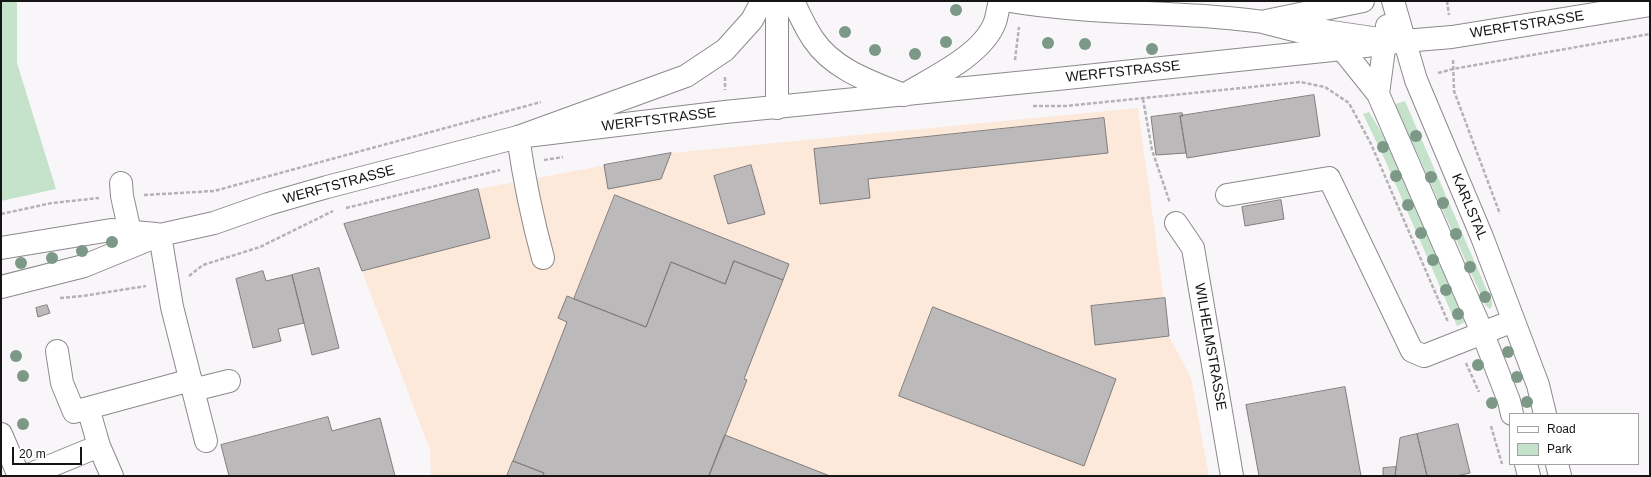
<!DOCTYPE html>
<html>
<head>
<meta charset="utf-8">
<style>
	body { margin:0 }
	#map { position:relative; width:1651px; height:477px; overflow:hidden; background:#f9f6f9; font-family:Helvetica,sans-serif }
	canvas { display:block }
	.frame { position:absolute; inset:0; border:2px solid #161516; pointer-events:none }
	.legend { position:absolute; left:1509px; top:413px; width:130px; height:52px; box-sizing:border-box; background:#fff; border:1px solid #a2a1a2; margin:0; padding:5px 7px; list-style:none; font-size:12px; color:#161516 }
	.legend li { display:flex; align-items:center; gap:8px; height:20px }
	.legend b { width:20px; border:1px solid #a2a1a2 }
	.scale { position:absolute; left:12px; top:447px; width:70px; height:18px; box-sizing:border-box; border:2px solid #161516; border-top:0; padding-left:5px; font-size:12px; line-height:14px; white-space:nowrap; color:#161516; -webkit-text-stroke:3px #fff; paint-order:stroke }
</style>
</head>
<body>
<div id="map">
<canvas width="1651" height="477"></canvas>
<div class="frame"></div>
<ul class="legend">
<li><b style="height:5px;background:#fff"></b>Road</li>
<li><b style="height:11px;background:#c5e2cb"></b>Park</li>
</ul>
<div class="scale">20 m</div>
</div>
<script>
const c = document.querySelector('canvas').getContext('2d');
c.lineJoin = 'round';
function fillPath(path, color) { c.fillStyle = color; c.fill(path, 'evenodd'); }
function strokePath(path, color, width, dash) { c.strokeStyle = color; c.lineWidth = width; c.lineCap = dash ? 'butt' : 'round'; c.setLineDash(dash || []); c.stroke(path); }
function label(font, color, halo, rows, align = 'center') {
  c.font = font + ' Helvetica,sans-serif'; c.lineWidth = 3; c.setLineDash([]); c.textBaseline = 'middle'; c.strokeStyle = halo; c.fillStyle = color; for (const [text, x, y, turn = 0] of rows) {
    c.save(); c.translate(x, y); c.rotate((+turn || 0) * Math.PI / 180); c.textAlign = isNaN(turn) ? turn : align; if (halo) c.strokeText(text, 0, 0); c.fillText(text, 0, 0); c.restore();
  }
}
const commercial = new Path2D(`
	M1138,108L1169,336L1191,378L1209,476H431L430,450L344,224L478,189L671,153Z`);
const green = new Path2D(`
	M1,1H17V63L56,189L1,201Z
	M1405,101L1492,302V306L1490,309L1486,306L1395,104Z
	M1369,112L1389,145L1465,322L1457,326L1385,160L1363,114Z`);
const building = new Path2D(`
	M1314,95L1320,136L1187,158L1180,116Z
	M1182,113L1183,116H1180L1186,153L1156,155L1151,117Z
	M1104,118L1108,153L868,179L870,198L820,204L814,149Z
	M671,153L661,179L608,189L604,165Z
	M751,165L765,214L728,224L714,176Z
	M478,189L490,238L362,271L344,224Z
	M615,195L789,264L783,280L734,261L725,284L671,262L646,327L574,299Z
	M1281,200L1284,219L1245,226L1242,207Z
	M734,261L783,280L744,379L747,380L709,476H543L544,473L513,461L567,322L558,318L567,296L646,327L671,262L725,284Z
	M319,268L339,348L312,355L292,275Z
	M263,271L266,281L292,275L304,323L278,329L281,341L253,348L236,279Z
	M1165,298L1169,336L1095,345L1091,306Z
	M47,305L50,313L38,317L36,308Z
	M933,307L1116,379L1084,466L899,396Z
	M1345,387L1361,476H1259L1246,405Z
	M328,417L332,431L380,418L395,476H229L221,445Z
	M1458,424L1470,473L1456,476H1427L1417,434Z
	M1417,434L1427,476H1395L1400,438Z
	M725,435L830,476H709Z
	M513,461L544,473L543,476H507Z
	M1396,467L1395,476H1383V468Z`);
const path = new Path2D(`
	M1447,1L1449,15
	M1015,60L1019,27
	M1453,60L1454,91L1500,214
	M1438,73L1453,69L1650,34
	M725,77V90
	M1143,99L1152,150L1170,203
	M1033,106H1066L1300,82L1325,87L1349,103L1371,144L1448,322
	M544,160L563,157
	M144,195L214,191L541,102
	M346,208L500,170
	M1,214L52,203L99,198
	M189,276L203,265L260,247L333,211
	M60,298L83,296L146,286
	M1466,363L1479,392
	M1491,426L1502,464`);
const minor = new Path2D(`
	M1010,1C1098,16 1189,10 1278,24
	M1393,1L1416,80L1482,237L1538,385L1545,414
	M1266,21L1363,1
	M1263,22L1306,33L1342,49L1378,94L1483,334L1509,401L1512,414
	M1318,30L1386,40
	M1378,94L1387,26
	M904,95C932,78 983,55 995,22C997,16 998,8 1000,1
	M777,108V1
	M518,137C524,178 532,218 543,258
	M121,183L122,196L130,232
	M1227,195L1329,178L1412,351L1424,356L1513,321
	M1176,223L1193,248L1232,476
	M160,235L172,307L206,441
	M57,351L62,383L74,412L88,408L99,446L112,476
	M193,390L229,381
	M88,408L191,380
	M1526,464L1529,476
	M1557,464L1560,476
	M26,476L99,446`);
const major = new Path2D(`
	M793,1C799,14 805,27 813,39C833,69 869,81 901,94
	M518,137L725,112L1067,78L1342,49L1404,41L1452,37L1650,5
	M1,248L111,230L156,234
	M1,287L84,266L160,235L214,223L268,204L327,187L518,137L686,76L725,50L752,20L762,1
	M1,434L19,476`);
const trees = [
	[956,10],
	[845,32],
	[946,42],
	[1048,43],
	[1085,44],
	[1152,49],
	[875,50],
	[915,54],
	[1416,136],
	[1383,147],
	[1396,176],
	[1431,177],
	[1443,203],
	[1408,205],
	[1421,233],
	[1456,234],
	[112,242],
	[82,251],
	[52,258],
	[1433,260],
	[21,263],
	[1470,267],
	[1446,290],
	[1485,297],
	[1458,314],
	[1508,352],
	[16,356],
	[1478,365],
	[23,376],
	[1517,377],
	[1527,402],
	[1492,403],
	[23,424]
];
const streetNames = [
	["WERFTSTRASSE",1527,25,-9],
	["WERFTSTRASSE",1123,72,-6],
	["WERFTSTRASSE",659,120,-7],
	["WERFTSTRASSE",339,185,-15],
	["KARLSTAL",1469,207,67],
	["WILHELMSTRASSE",1210,347,80]
];
fillPath(commercial, '#fde9d9');
fillPath(green, '#c5e2cb');
fillPath(building, '#bcb9bb');
strokePath(building, '#807d7f', 1);
strokePath(minor, '#8c898c', 24);
strokePath(major, '#8c898c', 24);
strokePath(path, '#b4b2b4', 2.5, [4, 2]);
strokePath(minor, '#fff', 22);
strokePath(major, '#fff', 22);
c.fillStyle = '#7c9886';
for (const [x, y] of trees) { c.beginPath(); c.arc(x, y, 6, 0, 2 * Math.PI); c.fill(); }
label('14px', '#161516', '#fff', streetNames);
</script>
</body>
</html>
